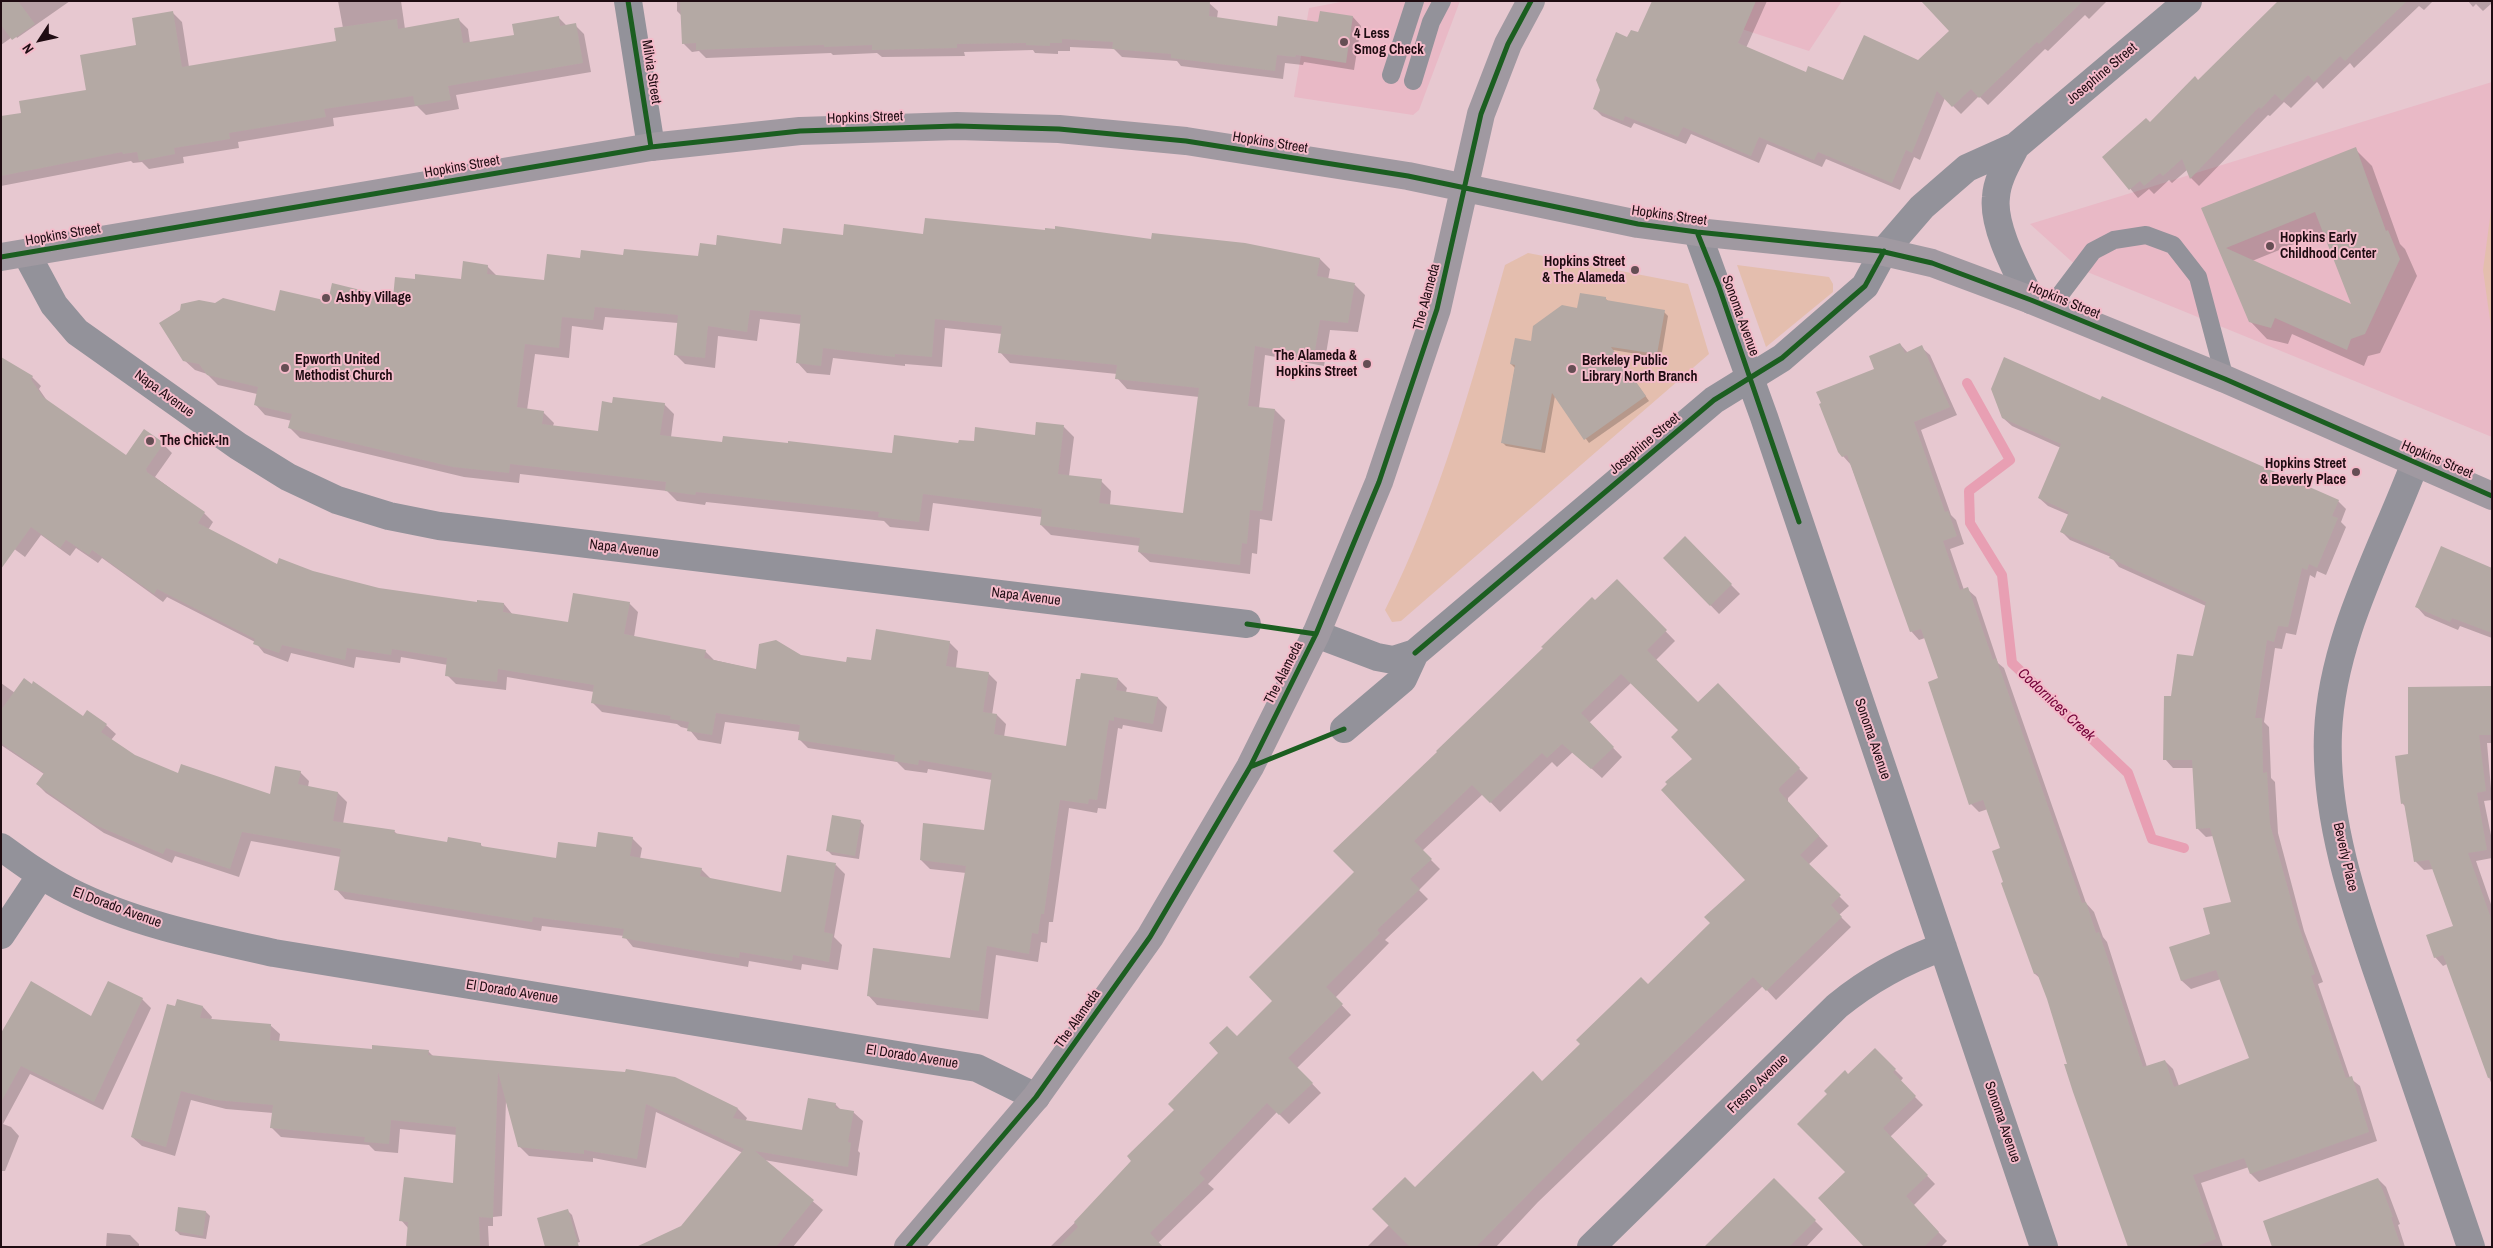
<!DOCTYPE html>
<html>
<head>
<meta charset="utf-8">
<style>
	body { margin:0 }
	#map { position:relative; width:2493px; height:1248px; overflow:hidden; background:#e7c8d0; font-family:"Archivo Narrow",sans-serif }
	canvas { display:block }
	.frame { position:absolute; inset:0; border:2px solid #1f0c12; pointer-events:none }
	.north { position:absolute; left:15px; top:15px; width:50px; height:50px; -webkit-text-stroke:4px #f4bbca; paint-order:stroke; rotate:235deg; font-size:14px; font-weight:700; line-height:20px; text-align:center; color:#1f0c12 }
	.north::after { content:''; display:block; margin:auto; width:18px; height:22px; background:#1f0c12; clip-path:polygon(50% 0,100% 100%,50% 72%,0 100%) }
</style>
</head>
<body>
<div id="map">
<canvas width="2493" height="1248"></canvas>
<div class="frame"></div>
<div class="north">N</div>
</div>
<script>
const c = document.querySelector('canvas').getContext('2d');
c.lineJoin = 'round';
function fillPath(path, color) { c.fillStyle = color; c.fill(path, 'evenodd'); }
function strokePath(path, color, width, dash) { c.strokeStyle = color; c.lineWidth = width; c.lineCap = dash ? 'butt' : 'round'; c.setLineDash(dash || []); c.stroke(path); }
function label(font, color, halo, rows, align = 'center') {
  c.font = font + ' "Archivo Narrow",sans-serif'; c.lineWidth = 4; c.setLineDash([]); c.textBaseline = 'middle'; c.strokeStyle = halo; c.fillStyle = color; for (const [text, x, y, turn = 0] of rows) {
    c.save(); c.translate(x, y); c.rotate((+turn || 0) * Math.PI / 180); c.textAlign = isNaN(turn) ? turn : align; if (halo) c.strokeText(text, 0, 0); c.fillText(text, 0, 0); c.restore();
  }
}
const built = new Path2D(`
	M1346,1H1460L1419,110L1413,115L1294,97L1309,8Z
	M1656,1H1842L1809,51Z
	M2492,82V437L2080,269L2030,224Z`);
const green = new Path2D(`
	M2492,203V334L2483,270Z
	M1528,253L1688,284L1709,354L1401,621L1392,622L1385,610C1440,501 1472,382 1505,265Z
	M1737,265L1829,277L1833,284V292L1766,347Z`);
const shadow = new Path2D(`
	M1,1H70L17,38L15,35L1,45Z
	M338,1H401L405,29L459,20L468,29L470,43L515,36L558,17L567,26L575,25L584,34L591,72L456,95L459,109L426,115L417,106L333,118L334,126L238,142L239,148L183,157L184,163L149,169L142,162L133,163L131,161L1,186V117L23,114L88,91L172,12L182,22L189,67L337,42L343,28Z
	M677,1H1182L1209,3L1218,11L1217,18L1278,27L1353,17L1361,26L1354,70L1304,62L1303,65L1285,63L1283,79L1181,66L1177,61L1122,57L1114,49L1070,47V51H1058V54L1035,53L1033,50L964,52L965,56L882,57L877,53L833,55L831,53L706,58L699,51L692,52L683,43L682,16L677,11Z
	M1680,1H1767L1746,48L1806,74L1843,82L1919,62L1951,31L1961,1H2107L2089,19L2085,15L2048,51L2045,49L1988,105L1979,96L1961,114L1945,98L1920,160L1914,157L1900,190L1826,159L1822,167L1767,144L1759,163L1691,134L1686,144L1634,123L1631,128L1602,116L1594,108L1628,39L1638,34Z
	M2294,1H2433L2424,10L2419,6L2354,68L2350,63L2323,89L2317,82L2291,108L2284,102L2270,116L2268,115L2199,186L2191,178L2187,170L2172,183L2169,180L2154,194L2149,189L2138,198L2104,157L2150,124Z
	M2468,1H2492V3L2483,11L2476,4L2473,7Z
	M2355,149L2372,166L2400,244L2405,249L2417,276L2380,353L2368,356L2364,366L2292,334L2288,344L2267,339L2250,321L2203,208ZM2324,232L2353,306L2252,261Z
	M924,235L1152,240L1320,259L1330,269L1328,280L1355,285L1365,295L1358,332L1330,330L1324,366L1265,355L1259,408L1275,410L1285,420L1272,521L1260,519L1257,554L1252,553L1250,574L1150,562L1139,552L1140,546L1051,535L1041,525L1042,517L933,503L929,531L890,527L884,521L706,502L705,505L677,501L667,491L520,474L519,483L464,477L300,438L290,428L292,421L265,415L255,404L257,394L218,385L207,374L195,370L184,360L276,312L329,303L394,299L416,280H462L487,266L497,276L545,282L581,259L624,256L699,258L717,246L782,245L844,237ZM605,317L678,323L675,354L685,364L715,368L718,336L757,341L760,319L802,324L797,362L807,373L830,375L833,358L905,366V364L942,367L945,328L1002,334L1000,352L1010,363L1117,374V378L1127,389L1199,397L1185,514L1110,505L1111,491L1101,481L1069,476L1074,437L1064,427L1037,424L1036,436L960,444L893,454L723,444L671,437L674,414L664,404H614L599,432L553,426L554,423L543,412L527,410L535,354L569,358L572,326L603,330Z
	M1605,298L1609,302L1664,312L1668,316L1661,358L1613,350L1649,401L1589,443L1555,396L1545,453L1506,446L1502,442L1515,368L1511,364L1532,342L1578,309Z
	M1900,344L1908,353L1921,347L1930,355L1957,415L1921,430L1951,515L1956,520L1964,544L1950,549L1964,590L1967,589L1976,597L1998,663L2004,668L2086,903L2094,912L2103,937L2107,942L2147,1067L2165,1061L2173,1069L2179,1086L2250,1059L2221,979L2191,989L2182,981L2171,948L2211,934L2232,902L2213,836L2206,837L2197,828L2194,768H2173L2165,759L2172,698L2194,658L2206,606L2119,567L2111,557L2070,540L2061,531L2069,515L2048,506L2039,498L2061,448L2012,426L2003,418L2101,402L2338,501L2346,509L2341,522L2346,527L2326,575L2317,571L2315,578L2310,575L2296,635L2286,633L2282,649L2275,648L2264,722L2269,727L2271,778L2275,782L2278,833L2304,931L2323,982L2318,984L2350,1078L2360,1086L2377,1141L2259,1182L2251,1174L2249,1167L2201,1183L2223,1247H2133L2041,979L2035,974L2005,883L2001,849L1988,809L1979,812L1971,804L1939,679L1925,638L1919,640L1911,631L1851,465L1843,456L1876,370Z
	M1,364L32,377L41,386L39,389L48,402L126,457L163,444L172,453L155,477L204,513L213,522L208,530L277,566L312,572L379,589L478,603L504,604L513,615L569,624L629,603L638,612L634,637L705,651L714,660L757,670L801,656L847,663L872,662L949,642L958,651L956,668L988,673L997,682L992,715H997L1006,724L1004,737L1067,748L1118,679L1127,688L1126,692L1158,698L1167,707L1162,732L1123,725L1122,729L1118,728L1106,809L1098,808L1097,813L1069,808L1053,922H1049L1047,943L1041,942L1038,962L996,955L988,1019L877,1005L868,995L951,960L966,873L930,869L921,860L985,831L992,780L928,769L927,773L905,770L897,762L808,748L799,739L800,732L725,722L721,744L698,740L689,729L681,727L677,724L602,712L593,703L594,692L507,677L506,690L456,684L447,675L448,665L401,657L400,663L356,657L354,668L291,653L288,662L264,653L255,642L167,597L163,602L102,558L98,563L76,548L70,556L41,535L25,557L5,542Z
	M1685,538L1740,594L1719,614L1665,558Z
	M2492,569V638L2460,626L2458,630L2425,616L2417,607Z
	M1617,581L1675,641L1656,660L1698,703L1727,694L1808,778L1788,798V802L1828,846L1808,865L1849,906L1839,915L1851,927L1776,1000L1763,986L1538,1202L1496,1247H1367L1390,1224L1415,1189L1542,1082L1648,986L1711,923L1747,880L1680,730L1632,682L1589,723L1622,757L1602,778L1573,752L1557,767L1552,762L1500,812L1483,794L1422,851L1440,869L1419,890L1428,899L1385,940L1389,943L1335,998L1351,1015L1297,1068L1321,1093L1289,1124L1277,1112L1208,1184L1214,1189L1158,1243L1162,1247H1050L1098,1200L1237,1037L1274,1001L1356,872L1595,602Z
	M1,683L15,693L106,725L116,734L111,740L135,757L179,775L271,796L300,772L309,781L308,787L338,793L347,802L343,824L394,831L398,835L448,843L480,844L483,847L557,860L632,838L642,848L640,859L701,869L711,879L782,893L836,865L845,874L834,937L842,945L838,970L802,964L801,970L749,961L748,967L633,947L624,936L542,926L541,931L345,899L336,889L341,857L251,841L239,877L175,856L172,863L104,833L46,793L37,784L44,774L1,745Z
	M2492,687V743H2487L2492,800L2484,801L2492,840V858L2476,861L2492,907V1085L2447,964L2443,966L2435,957L2455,926L2434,869L2424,870L2416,862L2405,806L2402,803L2410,756Z
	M860,821L864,825L859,859L832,855L828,851Z
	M142,999L151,1008L103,1110L30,1074L3,1124L11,1127L19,1136L5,1171H1V1035L92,1018Z
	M203,1007L212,1017L211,1020L270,1025L280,1034L279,1042L373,1051H428L434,1057L738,1109L747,1118L745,1122L803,1131L835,1104L841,1110L853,1112L863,1121L858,1151L860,1153L857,1176L764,1160L823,1210L793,1247H660L719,1218L743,1153L656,1112L646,1168L593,1158V1162L529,1156L519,1146L506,1101L502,1216L493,1217V1226H488L489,1247H407L409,1229L401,1220L454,1184L457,1135L400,1129L398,1153L375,1151L369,1145L281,1137L271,1127L273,1113L226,1109L191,1100L175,1156L142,1146L132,1137L176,1008Z
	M1875,1050L1903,1078L1900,1082L1923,1105L1890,1137L1935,1184L1913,1206L1947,1241L1941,1247H1866L1847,1172L1849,1075Z
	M2378,1179L2386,1187L2400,1224L2398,1225L2405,1247H2273Z
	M1774,1180L1823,1229L1806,1247H1706Z
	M568,1211L572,1215L580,1242L562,1247Z
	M206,1212L210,1216L206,1239L180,1235L176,1231Z
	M107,1233L130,1235L139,1244V1247H106Z`);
const stream = new Path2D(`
	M1967,383L2010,460L1969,491L1970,523L2002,575L2012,663L2128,773L2152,839L2184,848`);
const building = new Path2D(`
	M1,1H18L35,24L12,40L1,25Z
	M680,1H1210L1209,16L1277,26L1278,16L1318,22L1320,11L1353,16L1346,63L1296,55L1295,57L1277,55L1275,71L1171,58V54L1112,49L1113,42L1062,39V43H1050V46L1026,45V43L957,44V48L872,50V45L824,47V45L696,50V43L682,44Z
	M1652,1H1756L1738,43L1806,72L1808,66L1843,80L1864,35L1918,60L1949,31L1921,1H2083L2039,44L2037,42L1979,98L1971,89L1952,107L1937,91L1912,153L1906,150L1892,183L1818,152L1814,160L1759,137L1751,156L1683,127L1678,137L1625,116L1623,121L1593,109L1600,90L1596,80L1616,32L1627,37L1631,30L1638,32Z
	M2278,1H2407L2345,61L2340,56L2314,82L2308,75L2282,101L2275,94L2261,109L2259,107L2190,179L2182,159L2163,176L2160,173L2144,186L2140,181L2129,190L2102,157L2146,118L2150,122L2195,76L2198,80Z
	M173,11L182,67L336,41L334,28L397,19L398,29L459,18L463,43L514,35L512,24L559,16L560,26L576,23L583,63L448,86L451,100L415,106L413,96L324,109L326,117L229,133L230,139L174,148L175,154L139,161L137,152L123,154L122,152L1,176V116L21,113L19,101L86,90L80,55L136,45L132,18Z
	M2356,147L2386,231L2388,230L2400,259L2365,334L2351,339L2347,350L2275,318L2271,328L2249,322L2201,208ZM2315,212L2351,304L2226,248Z
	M925,218L1045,230V228L1055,229V226L1151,239L1152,233L1245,243L1320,258L1317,276L1355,283L1348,323L1320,320L1314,357L1255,346L1248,406L1275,409L1262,511L1250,510L1247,544L1242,543L1240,565L1138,552L1140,538L1040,525L1042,509L923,494L919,522L878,517L879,512L696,492L695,495L665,491L666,482L510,464L509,473L453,467L288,428L292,414L254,405L258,387L207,375L199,364L183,361L159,323L180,310L181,304L199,300L215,303L223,298L275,311L280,290L328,301L332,283L393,298L395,277L415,279V274L461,279L463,261L488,265L487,274L544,280L547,254L580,258L581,250L623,255L624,249L698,256L700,243L716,245L717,235L781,244L783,228L843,235L844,224L923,234ZM595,307L678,315L674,355L705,358L708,326L747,332L750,310L801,315L796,363L821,366L823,348L895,357V354L932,357L935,319L1002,326L998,353L1117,365L1115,379L1199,388L1183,513L1099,503L1102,479L1058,474L1064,425L1036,422L1035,435L975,427L974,441L959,440L958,443L894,435L892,453L788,441V443L723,436L722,442L660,435L665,403L613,397L612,403L602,401L598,431L542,424L544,411L517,407L525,344L559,348L562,317L593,320Z
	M1580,293L1606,297V300L1665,310L1657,354L1611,347L1646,396L1584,440L1552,393L1541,450L1501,443L1515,365L1510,364L1515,338L1531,341L1533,326L1562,305L1577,308Z
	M1900,343L1905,353L1922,345L1950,407L1914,422L1945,512L1948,511L1957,536L1943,541L1960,590L1968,587L1993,660L1996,658L2082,903L2086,902L2096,933L2099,932L2143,1067L2165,1060L2174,1087L2249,1058L2216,970L2181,981L2169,947L2210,934L2203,908L2231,902L2210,828L2196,829L2192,760H2163L2164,696H2171L2177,654L2193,656L2206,602L2109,558L2111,554L2060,532L2069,512L2038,498L2061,444L2002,418L1991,389L2004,357L2100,400L2102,396L2339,500L2332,516L2338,518L2317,568L2309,564L2307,570L2302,568L2288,627L2278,626L2274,642L2267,640L2255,718H2262L2263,773L2267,772L2270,824L2297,921L2315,974L2311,976L2346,1078L2352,1076L2369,1132L2250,1174L2244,1158L2193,1175L2216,1239L2194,1247H2128L2073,1092L2064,1064H2067L2047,999L2037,973L2034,974L2001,883L2003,882L1992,851L2000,848L1983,800L1969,805L1928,682L1938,678L1921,629L1910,632L1847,455L1842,457L1838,452L1819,404L1821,403L1816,392L1874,369L1869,356Z
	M1,357L33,376L31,379L43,397L126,455L144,429L164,443L146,469L147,472L205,512L198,523L277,564L279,558L313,571L379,588L477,602V600L504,603L503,612L568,622L573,593L630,602L624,634L706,650L704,658L756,669L759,644L776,640L801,655L846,662L847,657L871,660L876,629L950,641L946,666L989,672L983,712L997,714L994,734L1066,746L1076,679H1080L1081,673L1118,678L1116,690L1158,697L1153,724L1114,717V721L1109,720L1097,800L1089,799L1088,804L1060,800L1044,914H1041L1038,934L1032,933L1029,954L987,946L979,1011L867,996L873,948L950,958L966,866L920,860L923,823L984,830L992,773L919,760L918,765L894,761L895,755L798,740L800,725L716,713L712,735L687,731L689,722L670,719L671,716L591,703L594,685L498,669L497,682L445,676L447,658L392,649L391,655L347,648L345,660L282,645L279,653L253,644L255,639L157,589L154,594L92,550L89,555L66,540L60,548L31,527L1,569Z
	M1685,536L1732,584L1710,606L1663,558Z
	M2441,546L2492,568V633L2452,618L2450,622L2415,607Z
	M1617,579L1667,630L1647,650L1698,702L1718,683L1800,768L1779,788V791L1819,836L1800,855L1841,895L1831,905L1842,917L1766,991L1753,977L1583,1139L1476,1247H1410L1372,1209L1405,1177L1415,1187L1533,1071L1542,1081L1580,1044L1576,1040L1641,977L1648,984L1710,923L1704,917L1745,880L1661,790L1667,784L1665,782L1692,759L1671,737L1678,730L1621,674L1581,713L1614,747L1591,769L1562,744L1547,758L1542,753L1490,803L1472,785L1414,841L1432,859L1410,879L1420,889L1377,930L1380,933L1326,987L1343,1004L1288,1058L1313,1083L1279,1115L1267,1103L1199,1173L1205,1179L1150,1233L1163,1247H1058L1078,1227L1074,1222L1131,1161L1127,1156L1174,1110L1168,1104L1218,1053L1209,1043L1227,1026L1237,1036L1272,1001L1249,977L1354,872L1333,851L1437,752L1436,751L1543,648L1541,647L1592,597L1595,600Z
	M24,678L32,684L33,681L83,716L87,710L107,724L101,732L135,755L178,773L181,764L270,794L275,766L301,771L298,784L338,792L333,821L395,830L394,833L447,842L448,837L481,843V846L556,858L558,842L596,847L598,832L633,837L630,856L702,868L700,876L781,892L787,855L836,863L824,932L833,934L829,962L793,955L792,961L740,952L739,958L622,938L624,929L533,917L532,922L334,890L341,849L242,832L230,869L166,848L163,854L93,824L36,784L44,773L1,743V710Z
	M2492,686V735H2479L2486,791L2477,793L2487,850L2468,853L2492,921V1077L2488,1078L2443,955L2434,958L2426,935L2453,926L2429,860L2414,862L2404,803L2401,804L2395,756L2408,754V687Z
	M832,815L861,820L855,856L826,851Z
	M31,981L91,1016L108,981L143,998L94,1102L21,1066L1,1102V1033Z
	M177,999L203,1006L200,1018L271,1024L270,1040L372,1049V1045L429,1050L428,1055L625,1072L626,1069L675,1077L738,1108L733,1118L802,1130L808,1098L836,1103L835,1108L854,1111L848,1142L851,1143L848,1167L755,1151L814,1200L776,1247H636L681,1226L744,1149L646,1104L637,1159L584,1150V1154L518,1147L498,1072L493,1218L479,1217L480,1247H406L408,1222L399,1221L404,1177L453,1183L456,1127L391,1120L389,1144L364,1142L365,1137L270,1128L273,1105L215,1100L181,1091L166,1147L131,1137L167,1004L175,1006Z
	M1875,1048L1896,1069L1893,1072L1916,1096L1883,1128L1928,1175L1906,1196L1939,1232L1924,1247H1864L1818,1198L1845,1172L1797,1124L1827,1094L1824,1091L1845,1070L1848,1074Z
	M1774,1178L1816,1220L1789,1247H1704Z
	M2378,1178L2393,1217H2391L2401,1247H2272L2263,1221Z
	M178,1207L206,1211L203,1236L175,1231Z
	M568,1209L579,1247H545L537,1218Z`);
const lane = new Path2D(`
	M1391,75L1415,1
	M1413,81L1431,22L1442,1
	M2050,308L2093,251L2114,240L2146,235L2173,245L2198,277L2225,379`);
const street = new Path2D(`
	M628,1L651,147
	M2016,146C2008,162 1997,179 1996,197C1992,227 2018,273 2031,300
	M1697,232L1764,417L2044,1247
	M26,253L54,305L77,332L238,446L288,477L337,500L389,516L439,526L1247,624
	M2415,463C2382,550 2332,638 2328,733C2324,827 2360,921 2390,1009C2417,1088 2444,1167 2471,1247
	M1316,634L1377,657L1393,660L1415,653L1714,400L1782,358L1865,286L1884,251L1922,207L1967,168L2016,146L2188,1
	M1344,729L1403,679L1415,653
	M1,847C23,863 45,879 69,891C132,923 205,938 274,953L977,1068L1036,1097
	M1,935L41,875
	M1591,1247L1837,1006C1870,979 1903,961 1943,947`);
const secondary = new Path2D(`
	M1,257L651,147L800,131L957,126L1059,129L1186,141L1408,176L1638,224L1697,232L1880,251L1932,263L2031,300L2225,379L2492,496
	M908,1247L1036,1097L1150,937L1250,767L1316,634L1379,482L1437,309L1481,114L1508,44L1531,1`);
const cycleway = new Path2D(`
	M628,1L651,147
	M1697,232L1719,287L1799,522
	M1,257L651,147L800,131L957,126L1059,129L1186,141L1408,176L1638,224L1697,232L1880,251L1932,263L2031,300L2225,379L2492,496
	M1247,624L1316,634
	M1415,653L1714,400L1782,358L1865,286L1884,251
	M1250,767L1344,729
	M908,1247L1036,1097L1150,937L1250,767L1316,634L1379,482L1437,309L1481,114L1508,44L1531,1`);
const markers = [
	[1344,42,5,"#654e54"],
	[2270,246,5,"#654e54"],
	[1635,270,5,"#654e54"],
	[326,298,5,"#654e54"],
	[1367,364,5,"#654e54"],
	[285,368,5,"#654e54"],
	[1572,369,5,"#654e54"],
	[150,441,5,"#654e54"],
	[2356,472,5,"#654e54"]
];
const poiNames = [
	["4 Less",1354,34],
	["Smog Check",1354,50],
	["Hopkins Early",2280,238],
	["Childhood Center",2280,254],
	["Hopkins Street",1625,262,"right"],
	["& The Alameda",1625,278,"right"],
	["Ashby Village",336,298],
	["The Alameda &",1357,356,"right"],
	["Hopkins Street",1357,372,"right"],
	["Epworth United",295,360],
	["Methodist Church",295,376],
	["Berkeley Public",1582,361],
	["Library North Branch",1582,377],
	["The Chick-In",160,441],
	["Hopkins Street",2346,464,"right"],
	["& Beverly Place",2346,480,"right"]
];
const streetNames = [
	["Milvia Street",651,72,81],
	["Josephine Street",2102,74,-40],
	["Hopkins Street",865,118,-2],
	["Hopkins Street",1270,143,9],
	["Hopkins Street",462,167,-10],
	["Hopkins Street",1669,216,8],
	["Hopkins Street",63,235,-10],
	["The Alameda",1427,297,-75],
	["Hopkins Street",2064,301,22],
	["Sonoma Avenue",1740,316,70],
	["Napa Avenue",164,394,36],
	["Josephine Street",1645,444,-40],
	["Hopkins Street",2437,460,23],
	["Napa Avenue",624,549,7],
	["Napa Avenue",1026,597,7],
	["The Alameda",1284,673,-63],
	["Sonoma Avenue",1872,739,71],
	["Beverly Place",2345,857,77],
	["El Dorado Avenue",117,908,20],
	["El Dorado Avenue",512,992,9],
	["The Alameda",1078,1019,-55],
	["El Dorado Avenue",912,1057,9],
	["Fresno Avenue",1758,1084,-44],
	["Sonoma Avenue",2002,1122,71]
];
const waterNames = [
	["Codornices Creek",2056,705,43]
];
fillPath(built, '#e9b9c6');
fillPath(green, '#e4beae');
fillPath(shadow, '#0003');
strokePath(stream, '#e89fb3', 10);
fillPath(building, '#b4a9a4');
strokePath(lane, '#93929a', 18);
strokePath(street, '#93929a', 28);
strokePath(secondary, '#a099a1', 28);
strokePath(cycleway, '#1b5e20', 5);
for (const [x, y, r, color] of markers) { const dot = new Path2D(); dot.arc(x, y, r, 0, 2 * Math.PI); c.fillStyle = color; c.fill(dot); strokePath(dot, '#f4bbca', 2); }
label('bold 14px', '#1f0c12', '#f4bbca', poiNames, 'left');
label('14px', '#1f0c12', '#f4bbca', streetNames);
label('italic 15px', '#740339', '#f4bbca', waterNames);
</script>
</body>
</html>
